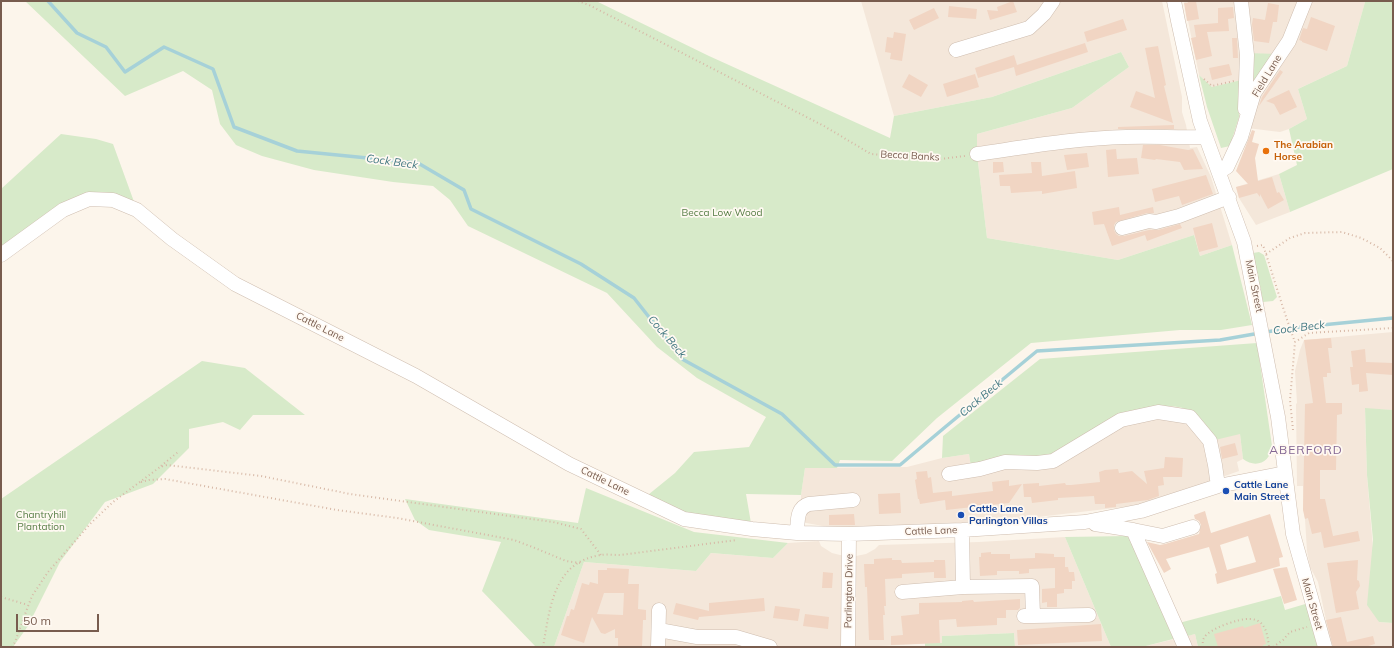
<!DOCTYPE html>
<html>
<head>
<meta charset="utf-8">
<style>
	body { margin:0 }
	#map { position:relative; width:1394px; height:648px; overflow:hidden; background:#fcf5eb; font-family:Mulish,sans-serif }
	canvas { display:block }
	.frame { position:absolute; inset:0; border:2px solid #785c4e; pointer-events:none }
	.scale { position:absolute; left:16px; top:614px; width:83px; height:18px; box-sizing:border-box; border:2px solid #785c4e; border-top:0; padding-left:5px; font-size:12px; line-height:14px; white-space:nowrap; color:#785c4e; -webkit-text-stroke:3px #fff9f2; paint-order:stroke }
</style>
</head>
<body>
<div id="map">
<canvas width="1394" height="648"></canvas>
<div class="frame"></div>
<div class="scale">50 m</div>
</div>
<script>
const c = document.querySelector('canvas').getContext('2d');
c.lineJoin = 'round';
function fillPath(path, color) { c.fillStyle = color; c.fill(path, 'evenodd'); }
function strokePath(path, color, width, dash) { c.strokeStyle = color; c.lineWidth = width; c.lineCap = dash ? 'butt' : 'round'; c.setLineDash(dash || []); c.stroke(path); }
function label(font, color, halo, rows, align = 'center') {
  c.font = font + ' Mulish,sans-serif'; c.lineWidth = 3.5; c.setLineDash([]); c.textBaseline = 'middle'; c.strokeStyle = halo; c.fillStyle = color; for (const [text, x, y, turn = 0] of rows) {
    c.save(); c.translate(x, y); c.rotate((+turn || 0) * Math.PI / 180); c.textAlign = isNaN(turn) ? turn : align; if (halo) c.strokeText(text, 0, 0); c.fillText(text, 0, 0); c.restore();
  }
}
const residential = new Path2D(`
	M861,1H1162L1182,97V112L1186,125L1190,148L1197,147L1211,177L1232,245L1200,256L1194,235L1118,260L987,238L977,154V134L1072,108L1129,67L1121,52L992,97L894,116Z
	M1184,1H1348L1365,2L1347,66L1298,89L1307,119L1289,129L1280,132L1247,128L1254,102L1283,55L1244,53L1241,80L1212,87L1199,75Z
	M1279,174L1290,212L1256,225L1239,198L1236,187Z
	M1393,332V410L1365,409L1367,475L1379,622L1393,623V647H1331L1324,621L1326,620L1318,582L1310,567L1307,551L1305,519L1303,507V486H1297L1296,404L1297,403L1295,371L1300,350L1304,340Z
	M1162,405L1178,407L1194,412L1202,421L1240,434L1243,459L1237,462L1239,471L1160,499L1140,505L1012,520L839,529L801,522V495L805,468L907,467L942,458L969,454L971,467L1145,408Z
	M1065,537L1111,647H1015L1014,633L942,636V643L857,647L838,646V647H554L584,562L696,571L711,553L773,558L788,543L819,541L821,546L832,553L840,555L856,556L866,554L875,549L879,545L979,542Z
	M1195,634L1198,647H1142Z`);
const green = new Path2D(`
	M25,1H596L709,56L890,138L894,116L992,97L1121,52L1129,67L1072,108L977,134V154L987,238L1118,260L1194,235L1200,256L1232,245L1252,325L1221,330H1180L1031,343L937,418L892,461L840,460L837,468H805L801,495L746,494L752,529L684,519L643,499L675,473L694,452L749,447L766,417L697,378L657,347L607,293L468,226L450,200L433,186L393,182L314,170L262,156L236,145L220,124L212,90L183,71L125,96Z
	M1368,1H1393V169L1290,212L1279,174L1297,165L1289,129L1307,119L1298,89L1347,66L1365,2Z
	M1249,53L1276,54L1247,96Z
	M1199,75L1212,87L1241,80L1239,117L1230,146L1221,148L1207,107Z
	M61,134L96,139L113,144L137,210L89,199L1,255V189Z
	M1259,252L1264,255L1277,297L1273,301L1263,302L1253,253Z
	M1257,343L1272,446C1271,462 1256,469 1243,459L1240,434L1215,440C1197,408 1182,402 1145,408L1045,457L971,467L969,454L942,458L943,436L1040,359Z
	M202,361L245,368L305,415H253L240,430L223,422L189,429V448L153,484L105,502L60,562L28,626L13,647H1V499Z
	M1365,408L1393,410V623L1379,622L1367,605L1373,540L1367,475Z
	M586,488L694,532L788,543L773,558L711,553L696,571L584,562L554,647L535,646L482,591L501,542L429,530L415,520L405,499L578,523Z
	M1128,536L1177,638L1142,647H1111L1065,537Z
	M1281,596L1285,610L1312,602L1325,647H1198L1195,634L1184,637L1179,623Z
	M1014,633L1015,647H925V643H942V636Z`);
const stream = new Path2D(`
	M48,1L77,33L106,47L125,72L164,47L213,69L234,127L297,151L418,163L464,190L471,209L581,264L634,298L682,359L782,414L835,465H900L944,428L1037,351L1220,340L1260,333
	M1266,332L1291,328L1393,318`);
const building = new Path2D(`
	M1013,1L1017,12L990,20L987,10L998,11L997,7Z
	M1187,1H1196L1199,19L1187,21L1184,3H1188Z
	M1268,3L1279,5L1277,22H1273L1269,43L1254,41L1252,24L1253,18L1265,20Z
	M949,6L977,9L976,19L948,17Z
	M1233,7L1234,18L1228,19L1229,31L1207,32L1212,56L1196,60L1191,38L1196,37L1194,25L1218,23V8Z
	M934,8L939,18L914,30L909,20Z
	M1311,17L1335,26L1327,51L1302,42V41L1299,40L1303,28L1307,29Z
	M1123,19L1127,30L1087,42L1084,32Z
	M894,32L906,34L902,61L890,59L891,53L885,52L887,37L893,38Z
	M1232,38H1237L1238,58H1233Z
	M1085,43L1088,52L1016,76L1014,67L978,78L975,68L1014,55L1017,65Z
	M1158,46L1166,85L1164,86L1173,123L1130,107L1136,91L1155,98L1145,48Z
	M1229,64L1232,75L1212,80L1209,68Z
	M1280,70L1283,72L1259,106L1262,97Z
	M909,74L928,85L921,97L902,87Z
	M975,74L979,87L947,97L943,84Z
	M1289,90L1297,107L1280,115L1274,104L1266,101Z
	M1174,125V129H1118V127Z
	M1252,130L1255,131L1252,142L1259,144L1255,158L1258,181L1272,177L1277,193L1279,192L1284,200L1268,209L1260,194V197L1257,193L1239,198L1236,187L1248,184L1236,171Z
	M1143,145H1160L1188,150L1193,149L1203,169L1184,170L1180,162L1156,159L1155,160L1141,158Z
	M1116,149L1117,159L1137,158L1139,174L1108,177L1106,150Z
	M1087,153L1089,167L1067,170L1064,155Z
	M993,162H1003L1004,172L993,173Z
	M1031,162H1041L1042,176L1075,171L1077,188L1042,194V191L1011,193L1010,186H1000L999,175L1032,173Z
	M1206,175L1213,194L1182,205L1179,196L1155,202L1152,189Z
	M1119,207L1120,215L1153,207L1154,213H1147L1116,222L1114,225V230L1116,234L1119,236H1124L1149,230H1158L1180,224L1182,228L1147,241L1145,235L1112,246L1104,224L1094,225L1092,212Z
	M1212,223L1218,247L1199,252L1193,228Z
	M1331,338L1332,348H1328L1331,373H1327V377H1323L1326,403H1342V414L1337,415L1336,470H1320V499H1325L1333,536L1358,531L1360,541L1324,548L1321,532L1312,534L1308,518L1305,519L1303,510L1305,404L1313,403L1304,340Z
	M1365,349L1366,362L1393,363V375L1366,373L1368,391L1359,392V384L1352,385L1350,367H1353L1351,351Z
	M1235,443L1238,455L1222,459L1220,447Z
	M1165,457L1183,458L1182,477H1163L1164,485L1158,486L1159,496L1148,500L1116,504V507L1105,508V504H1095L1094,496L1058,498V500L1032,503L1031,497H1024L1023,484L1039,483V486L1065,483L1066,485H1071L1100,482L1099,472L1105,470L1118,469L1119,473L1132,471L1147,484L1144,471L1164,468Z
	M927,471L928,478L931,477L933,493L952,491V496L993,491L992,482L1009,480V486L1022,484L1009,503L946,510L945,500L920,504L919,499H918L915,480L917,479L916,472Z
	M900,493L901,513L879,514L878,494Z
	M1205,511L1211,533L1270,514L1283,557L1279,558L1280,566L1217,584L1215,574L1217,573L1209,547L1166,559L1171,569L1164,573L1147,542L1160,545L1165,544L1199,534L1201,525L1199,521L1195,519L1194,515ZM1248,536L1256,562L1227,570L1220,545Z
	M854,514L855,525H829V515Z
	M991,552V554H1010V559L1035,558V553L1054,554V557H1065V567H1068L1069,572H1074L1075,581H1072V589H1064V593L1057,594V607H1047V602L1042,603V589L1055,588V568L1029,569V573L1019,574V571H997V575L980,576L979,557H981V553Z
	M892,558V560H901L902,563L934,562V560H945L946,578H934V572L902,574V578L885,579L886,606H884L885,615H883L884,640H869L867,587H865L864,564H874V559Z
	M1358,560L1357,580L1359,581L1360,586L1356,592L1359,609L1336,613L1327,563Z
	M1287,567L1297,600L1284,604L1273,569Z
	M607,568L629,569L628,584H639L638,609L646,610V620H643L642,647H618V638H615V629L605,634L601,633L592,617L584,643L561,635L567,616H569L571,609L574,610L582,583L589,585L590,582L598,584V570H607ZM604,593H624L623,615L597,614Z
	M823,572L833,573L832,588H822Z
	M764,598L765,611L699,617L698,620L673,614L676,603L709,611V603Z
	M1020,599V608L1018,610H1006V618H997V625L957,627L956,619L939,620L940,643L891,645V636L903,635L901,616L919,614V603L962,602V601L973,600L974,602Z
	M775,606L800,609L798,621L773,618Z
	M805,614L829,617L828,629L803,626Z
	M1341,617L1347,642L1373,636L1375,644L1365,647H1333L1326,620Z
	M1260,623L1266,644L1263,645V647H1218L1214,634L1243,626L1244,628Z
	M1101,624L1102,641L1018,645L1017,630Z`);
const path = new Path2D(`
	M578,1L589,5L824,126L871,154L940,159L965,156
	M1204,79L1212,86L1234,81
	M1257,246L1263,245C1274,278 1283,310 1295,342
	M1266,254L1290,238L1305,233L1342,232L1361,238L1380,248L1393,261
	M1293,430L1290,400L1295,342L1309,333L1393,328
	M161,466L178,452
	M141,482L149,480L165,479L337,510L397,518L514,540L535,548L566,561L580,563
	M1,597L28,605
	M12,647L15,642L27,609L32,596L48,572L91,523L113,502L160,467L167,465L261,476L350,494L553,522L581,529L601,555
	M543,647C550,608 553,562 601,555C607,554 614,555 620,555L737,540
	M1203,647C1203,644 1202,641 1204,638C1208,629 1240,618 1249,619C1254,619 1258,620 1261,623C1267,629 1268,639 1269,647
	M1273,647L1283,640L1290,632L1307,627`);
const minor = new Path2D(`
	M1174,1L1178,21L1200,121L1244,242L1278,417L1293,534L1325,647
	M1241,1L1247,55L1245,109
	M956,50L1029,28L1044,14L1053,1
	M977,154C1026,147 1077,138 1126,137C1153,136 1179,138 1206,137
	M1219,172L1227,167L1241,137L1254,93L1289,41L1305,1
	M1122,228L1149,221L1156,222L1179,216L1229,197
	M1,255L63,210L89,199L113,200L137,210L172,239L235,284L416,376L569,464L684,519L752,529L797,533L849,534L962,530L1085,522L1141,511L1218,486L1285,473
	M949,474L980,469L1005,462L1037,463L1053,461L1121,420L1158,412L1190,417L1210,441L1215,465L1218,486
	M1095,524L1133,530L1185,647
	M962,530L963,587
	M1133,530L1163,536L1193,527
	M797,533C798,521 796,508 809,504L853,500
	M902,592L963,587L1032,586L1033,616H1024
	M1033,616L1089,615
	M659,630L697,637H736L770,647
	M658,647L659,610
	M848,647L849,534`);
const markers = [
	[1266,151,4,"#e8710a"],
	[1226,491,4,"#1a4fb4"],
	[961,515,4,"#1a4fb4"]
];
const streetNames = [
	["Field Lane",1267,76,-59],
	["Becca Banks",910,156,3],
	["Main Street",1254,286,78],
	["Cattle Lane",320,327,27],
	["Cattle Lane",605,481,26],
	["Cattle Lane",931,531,-2],
	["Parlington Drive",849,591,-89],
	["Main Street",1312,604,74]
];
const foodNames = [
	["The Arabian",1274,145],
	["Horse",1274,157]
];
const parkNames = [
	["Becca Low Wood",722,213],
	["Chantryhill",41,515],
	["Plantation",41,527]
];
const transitNames = [
	["Cattle Lane",1234,485],
	["Main Street",1234,497],
	["Cattle Lane",969,509],
	["Parlington Villas",969,521]
];
const waterNames = [
	["Cock Beck",392,162,8],
	["Cock Beck",1299,328,-7],
	["Cock Beck",667,337,49],
	["Cock Beck",981,398,-40]
];
const quarterNames = [
	["ABERFORD",1306,450]
];
fillPath(residential, '#f4e7da');
fillPath(green, '#d7eac9');
strokePath(stream, '#a6d1d8', 3.5);
fillPath(building, '#f1d5c3');
strokePath(minor, '#cfbeb0', 15);
strokePath(path, '#d7b8a6', 2, [1, 3]);
strokePath(minor, '#fff', 14);
for (const [x, y, r, color] of markers) { const dot = new Path2D(); dot.arc(x, y, r, 0, 2 * Math.PI); c.fillStyle = color; c.fill(dot); strokePath(dot, '#fff9f2', 1.5); }
label('10px', '#785c4e', '#fff9f2', streetNames);
label('bold 10px', '#c56008', '#fff9f2', foodNames, 'left');
label('10px', '#567d45', '#fff9f2', parkNames);
label('bold 10px', '#164399', '#fff9f2', transitNames, 'left');
label('italic 11px', '#447983', '#fff9f2', waterNames);
c.letterSpacing = '1px';
label('12px', '#836693', '#fff9f2', quarterNames);
c.letterSpacing = '0px';
</script>
</body>
</html>
